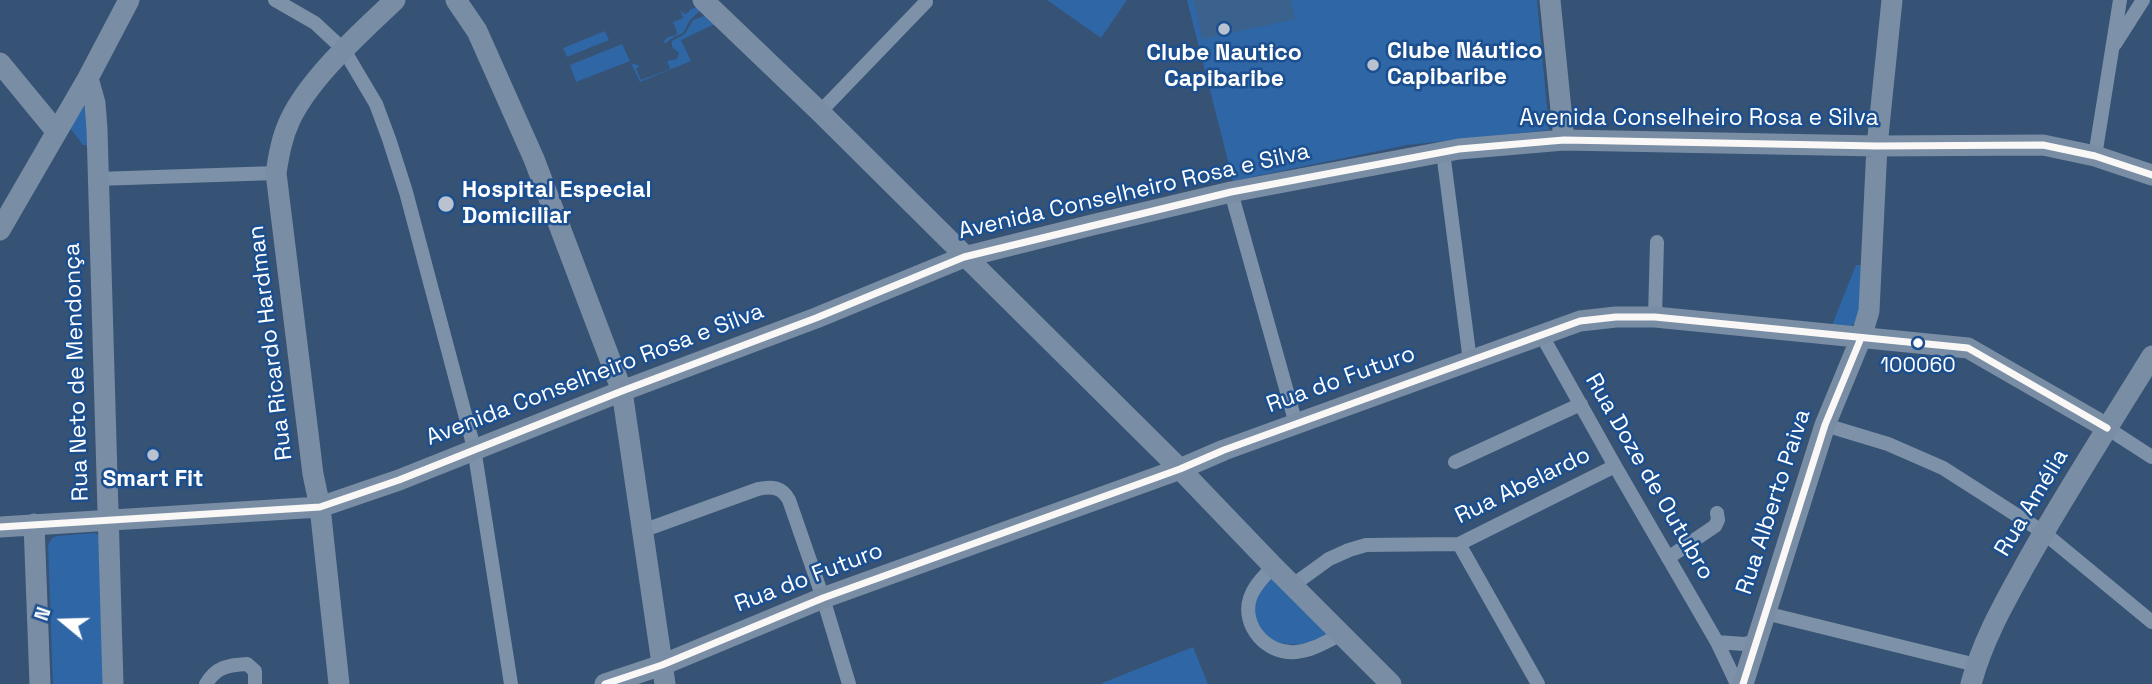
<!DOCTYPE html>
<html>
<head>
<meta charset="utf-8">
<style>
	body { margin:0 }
	#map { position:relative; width:2152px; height:684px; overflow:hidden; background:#365274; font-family:"Space Grotesk",sans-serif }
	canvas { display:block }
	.north { position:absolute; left:28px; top:586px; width:70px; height:70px; -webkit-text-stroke:5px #1b4f8f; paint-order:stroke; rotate:289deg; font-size:19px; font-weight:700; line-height:28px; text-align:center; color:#fff }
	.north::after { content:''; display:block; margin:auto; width:24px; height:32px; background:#fff; clip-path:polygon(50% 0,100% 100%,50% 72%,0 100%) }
</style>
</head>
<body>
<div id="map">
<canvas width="2152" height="684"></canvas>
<div class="north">N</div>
</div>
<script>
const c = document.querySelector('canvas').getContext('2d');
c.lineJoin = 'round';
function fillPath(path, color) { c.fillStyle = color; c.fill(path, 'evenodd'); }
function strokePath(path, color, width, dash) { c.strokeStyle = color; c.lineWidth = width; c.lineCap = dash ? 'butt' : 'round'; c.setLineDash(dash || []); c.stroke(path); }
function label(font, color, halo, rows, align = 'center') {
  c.font = font + ' "Space Grotesk",sans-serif'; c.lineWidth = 5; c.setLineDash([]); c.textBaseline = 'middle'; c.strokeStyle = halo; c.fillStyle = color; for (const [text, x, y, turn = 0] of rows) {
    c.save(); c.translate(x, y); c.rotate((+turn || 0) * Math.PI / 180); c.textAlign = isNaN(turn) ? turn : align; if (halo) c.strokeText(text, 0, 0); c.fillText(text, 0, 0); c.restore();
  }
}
const green = new Path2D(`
	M1047,0H1127L1101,38Z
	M1187,0H1537L1549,130L1407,145L1233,181Z
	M699,6L702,9L690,20L683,33L672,38L666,43L663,42L668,37L676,35L677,32L673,22L683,18L680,10L685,14L689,12V10Z
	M707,15L715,24L681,40L691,61L640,82L631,63L640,66L636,69L641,80L670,69L667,61L677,59L679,53L672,47V41L685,34L693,20Z
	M605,31L609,40L567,57L563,48Z
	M622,44L630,61L576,82L570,65Z
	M84,104L88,106L87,145H83L70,128Z
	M1856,265H1865L1857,322L1851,326L1832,325Z
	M94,533L101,536L110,684H53L48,545L52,538L57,536Z
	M1277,577L1327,634C1300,654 1248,646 1255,604C1257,594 1262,587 1268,579Z
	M1193,647L1208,684H1103L1102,683Z`);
const water = new Path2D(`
	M1194,0H1291L1295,19L1202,39Z`);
const street = new Path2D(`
	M275,0L315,23L344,50L376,104L389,139L406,192L474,448L511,684
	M2115,44L2143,0
	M820,112L926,2
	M1443,152L1470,361
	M2095,156L2120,0
	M97,179L276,173
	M1231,192L1296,424
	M1655,317L1657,242
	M1541,334L1615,466L1717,642L1737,684
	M1825,425L1888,444L1943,468L2043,532L2152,622
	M2107,428L2152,457
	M1455,462L1581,404
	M642,531L758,489C772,486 782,487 789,500L823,598L849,684
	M1459,544L1538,684
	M1668,558L1715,526L1718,520L1717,513
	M1273,566C1265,576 1254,585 1250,598C1241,626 1267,655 1296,652C1312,651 1327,641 1342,634
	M1293,585L1329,559L1349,550L1366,545L1459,544L1615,466
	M1765,613L1976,665
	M1717,642L1744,644L1757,641
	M206,684C216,667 228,665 247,664L255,671V684`);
const secondary = new Path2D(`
	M456,0L477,31L534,159L622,391L665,684
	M703,0L820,112L1180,469L1273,566L1391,684
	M1550,0L1564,140
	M0,63L56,131
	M88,78L95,103L97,129L113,684
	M0,230L88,78L129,0
	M34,524L40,684
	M0,527L320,507L399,480L622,391L816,318L964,257L1092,225L1231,192L1459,149L1564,140L1877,146L2043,145L2095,156L2152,175
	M339,684L320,507L313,474L276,173C279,154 282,137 290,120C311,76 360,34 395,0
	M605,684L662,665L823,598L1180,469L1224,450L1580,321L1616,317H1655L1968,348L2107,428
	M1743,684L1825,425L1861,338L1869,311L1877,146L1892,0
	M1971,684C1982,642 2003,605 2024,567C2064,495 2109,426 2152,356`);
const bus1 = new Path2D(`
	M0,527L320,507L399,480L622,391L816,318L964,257L1231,192L1459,149L1564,140L1877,146L2043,145L2095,156L2152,175
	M605,684L662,665L823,598L1180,469L1224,450L1580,321L1616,317H1655L1968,348L2107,428
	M1743,684L1825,425L1861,338`);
const markers = [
	[1224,29,7,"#b9c2ce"],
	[1373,65,7,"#b9c2ce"],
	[446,204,9,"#b9c2ce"],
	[1918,343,6,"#fff"],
	[153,455,7,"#b9c2ce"]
];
const busNames = [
	["100060",1918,366]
];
const poiNames = [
	["Clube Náutico",1387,52],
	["Capibaribe",1387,78],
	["Clube Nautico",1224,54,"center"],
	["Capibaribe",1224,80,"center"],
	["Hospital Especial",462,191],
	["Domiciliar",462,217],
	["Smart Fit",153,480,"center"]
];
const streetNames = [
	["Avenida Conselheiro Rosa e Silva",1699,119],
	["Avenida Conselheiro Rosa e Silva",1134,192,-13],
	["Rua Ricardo Hardman",271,343,-97],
	["Rua Neto de Mendonça",77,372,-92],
	["Avenida Conselheiro Rosa e Silva",595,375,-21],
	["Rua do Futuro",1341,380,-20],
	["Rua Doze de Outubro",1649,477,60],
	["Rua Abelardo",1523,486,-26],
	["Rua Alberto Paiva",1774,502,-72],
	["Rua Amélia",2032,503,-59],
	["Rua do Futuro",809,578,-21]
];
fillPath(green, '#2f66a5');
fillPath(water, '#3b618d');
strokePath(street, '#7d92a8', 14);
strokePath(secondary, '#798da4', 21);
strokePath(bus1, '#faf7f7', 7);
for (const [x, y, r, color] of markers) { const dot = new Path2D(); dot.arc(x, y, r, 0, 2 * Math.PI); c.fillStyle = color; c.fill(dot); strokePath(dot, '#1b4f8f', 2.5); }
label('21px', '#fff', '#1b4f8f', busNames);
label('bold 23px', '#fff', '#1b4f8f', poiNames, 'left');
label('23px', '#fff', '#1b4f8f', streetNames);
</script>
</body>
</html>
